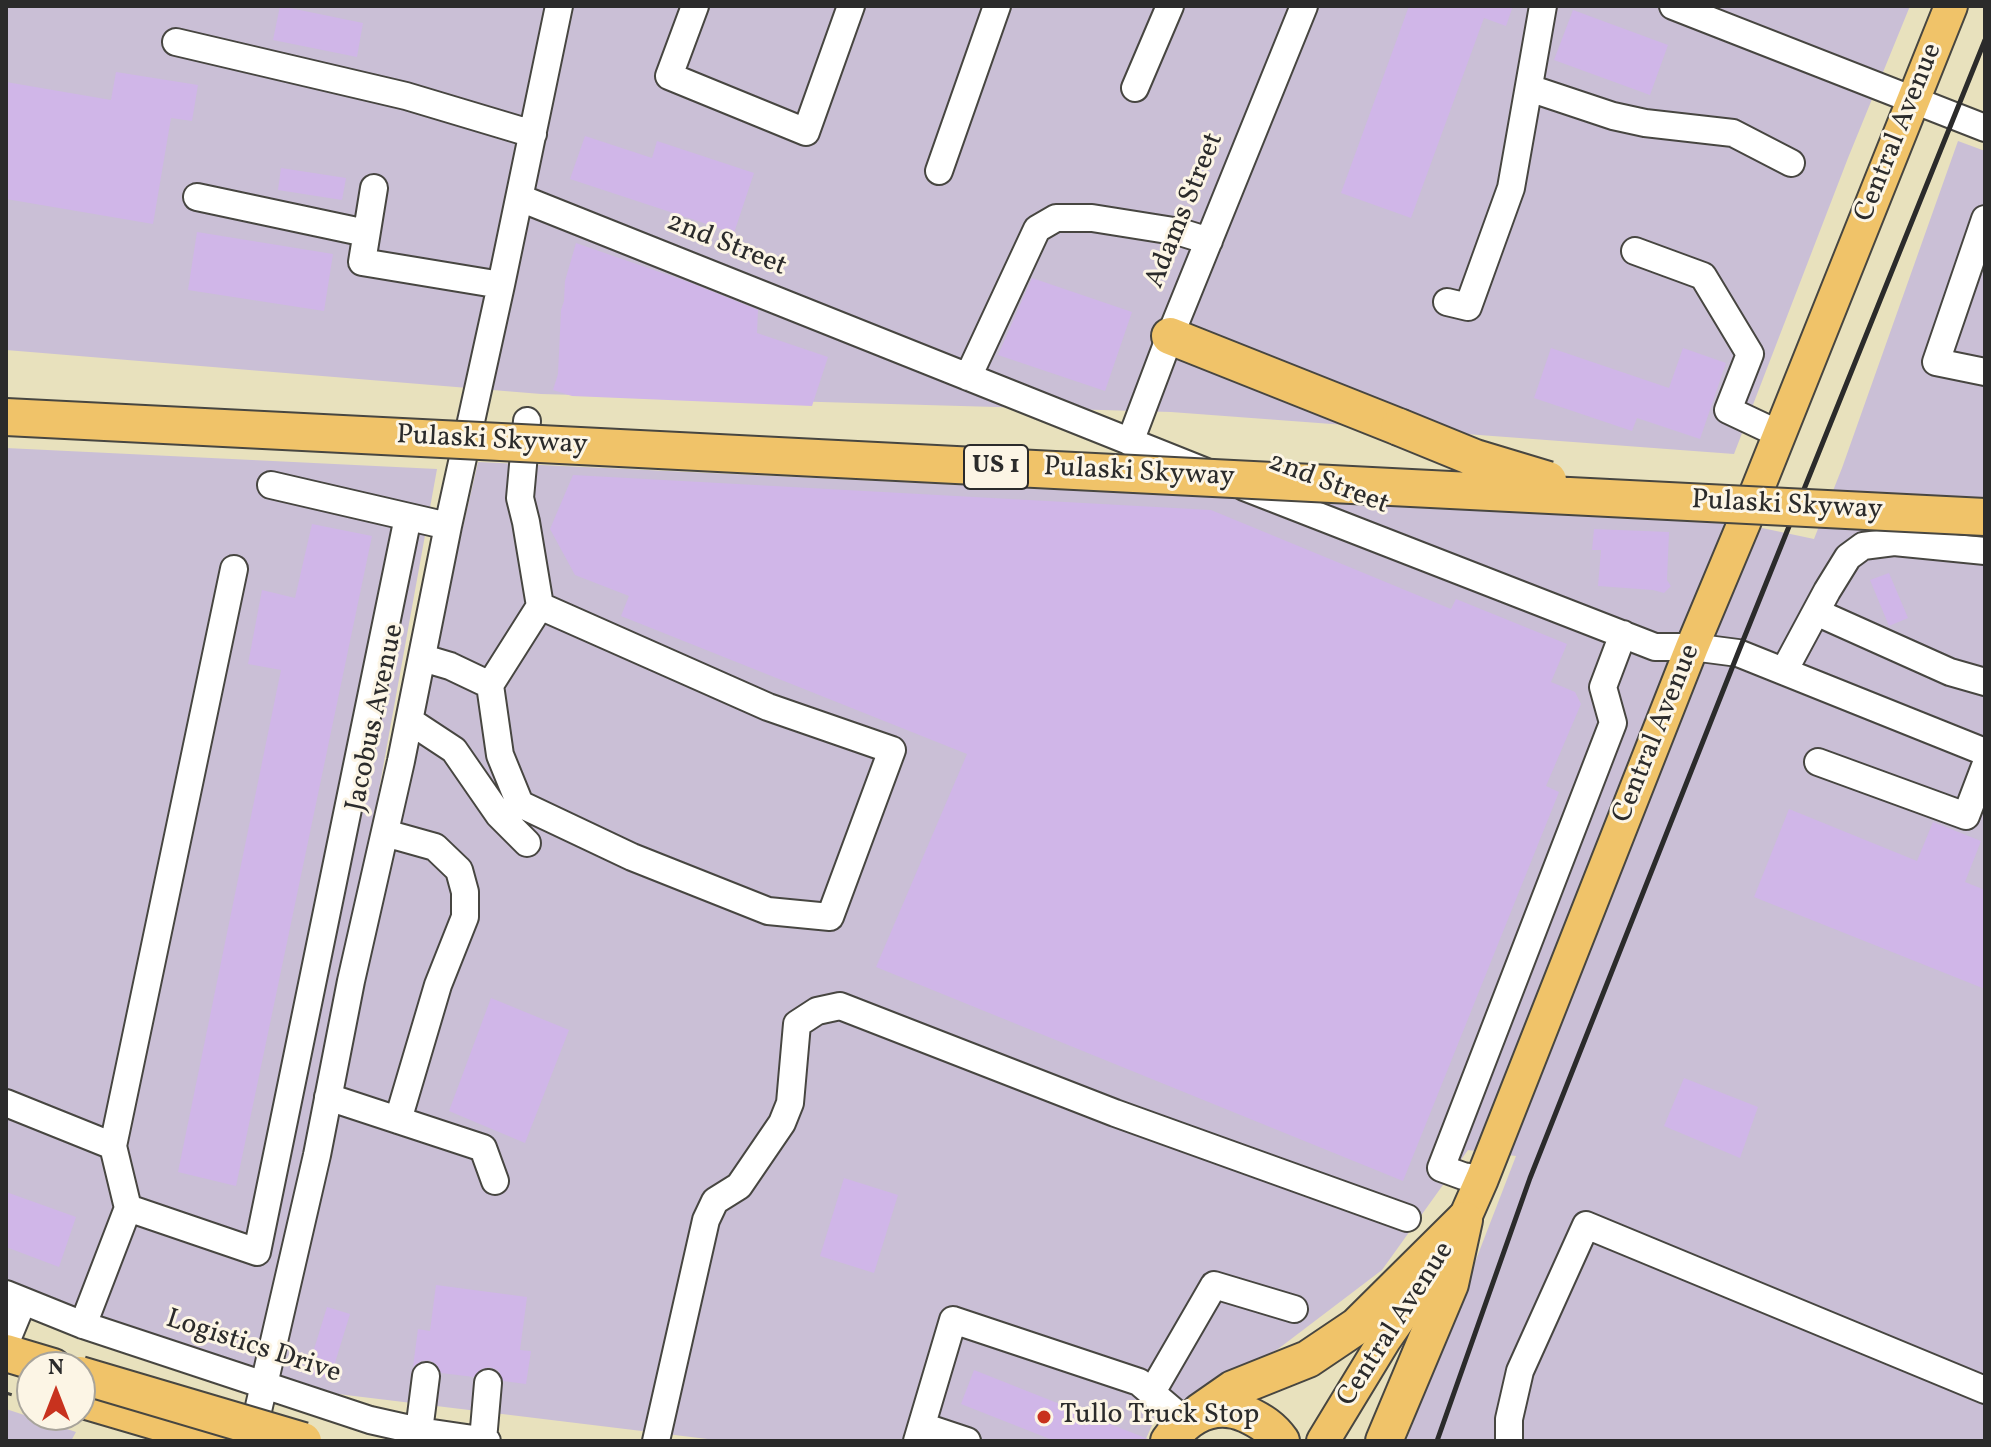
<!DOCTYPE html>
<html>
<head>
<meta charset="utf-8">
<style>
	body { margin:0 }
	#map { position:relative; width:1991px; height:1447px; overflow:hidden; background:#e8e1bd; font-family:Vollkorn,serif }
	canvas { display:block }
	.frame { position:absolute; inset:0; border:8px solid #2b2b2b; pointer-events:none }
	.north { position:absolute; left:16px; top:1351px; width:80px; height:80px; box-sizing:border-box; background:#fcf5e5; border:2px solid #a8a49b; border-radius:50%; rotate:0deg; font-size:22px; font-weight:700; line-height:32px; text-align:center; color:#2b2b2b }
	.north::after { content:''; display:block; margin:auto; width:28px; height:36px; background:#c8321e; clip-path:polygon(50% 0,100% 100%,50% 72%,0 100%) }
</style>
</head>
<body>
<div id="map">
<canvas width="1991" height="1447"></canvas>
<div class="frame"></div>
<div class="north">N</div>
</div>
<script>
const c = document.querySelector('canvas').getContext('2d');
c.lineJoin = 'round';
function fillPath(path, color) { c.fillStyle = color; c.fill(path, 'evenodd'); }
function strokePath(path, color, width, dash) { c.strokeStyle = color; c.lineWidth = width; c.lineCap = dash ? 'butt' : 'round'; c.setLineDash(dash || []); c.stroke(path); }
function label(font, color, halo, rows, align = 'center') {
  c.font = font + ' Vollkorn,serif'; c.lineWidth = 6; c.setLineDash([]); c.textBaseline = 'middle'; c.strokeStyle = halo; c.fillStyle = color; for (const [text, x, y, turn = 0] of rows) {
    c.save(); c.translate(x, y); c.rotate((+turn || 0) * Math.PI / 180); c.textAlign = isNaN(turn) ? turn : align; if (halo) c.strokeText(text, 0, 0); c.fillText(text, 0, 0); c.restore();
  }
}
const industrial = new Path2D(`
	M6,6H1910L1848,158L1734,454L1171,412L541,394L6,350Z
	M1958,141L1985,151V1441H1406L1516,1156L1468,1150L1382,1270L1278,1349L1157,1414L1145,1441H724L272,1386L271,1389L6,1312V448L437,469L299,1232L478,462L1729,521L1814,539L1842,468Z
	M6,1409L76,1432L71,1441H6Z`);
const building = new Path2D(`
	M280,6L363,23L357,57L273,40Z
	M1409,6H1513L1506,26L1484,18L1411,218L1341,193Z
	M1573,10L1668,45L1650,95L1554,60Z
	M116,72L198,85L192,121L171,118L153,224L6,199V82L111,100Z
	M585,136L652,158L657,141L754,173L734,233L570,179Z
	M281,168L346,178L342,200L278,190Z
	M197,232L333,254L324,311L188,290Z
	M576,243L691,283L758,310L757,333L828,357L812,406L572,396L553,390L558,374L561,310L564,301L565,281Z
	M1032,278L1132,312L1105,391L998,355Z
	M1551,348L1669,388L1683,348L1726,363L1700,439L1637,418L1632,431L1534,398Z
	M573,475L1211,510L1451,609L1456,599L1567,644L1551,682L1575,692L1581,704L1546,786L1559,792L1403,1181L876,967L967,754L621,616L629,596L575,575L550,529Z
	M312,524L372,536L236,1186L178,1172L281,670L248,664L262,590L295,598Z
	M1594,529L1669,532L1667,580L1671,586L1664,593L1653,590L1598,586L1601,550H1592Z
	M1889,573L1908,618L1889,626L1870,580Z
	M1789,809L1917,861L1933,822L1981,841L1965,882L1985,890V989L1754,897Z
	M491,998L569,1030L525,1143L449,1111Z
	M1684,1078L1758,1107L1740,1158L1664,1126Z
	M844,1178L898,1195L874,1273L820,1256Z
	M6,1192L76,1217L59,1267L6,1247Z
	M436,1285L527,1297L520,1350L531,1351L526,1384L503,1381L498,1370L490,1367L481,1369L474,1377L441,1373L436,1364L429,1360L421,1361L413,1367L418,1329L430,1331Z
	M327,1307L350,1314L330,1379L307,1372Z
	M974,1370L1148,1439V1441H1055L961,1404Z`);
const path = new Path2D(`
	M6,1393L32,1401`);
const minor = new Path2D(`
	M695,6L669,76L806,132L851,6
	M1673,6L1985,128
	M176,42L406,96L533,134
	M1135,88L1170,6
	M1529,88L1613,116L1645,123L1733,133L1791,163
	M939,171L997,6
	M374,188L362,262L501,285
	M197,197L366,233
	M520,198L1204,471
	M1985,219L1936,362L1985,372
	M1635,251L1703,276L1750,354L1728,410L1779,434
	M1447,302L1468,307L1511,188L1543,6
	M968,377L1037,229L1056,218H1092L1180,232L1209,241
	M527,421L520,498L526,522L540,606
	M1130,442L1170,336L1304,6
	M271,485L448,526
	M1244,487L1655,647H1692L1738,653L1985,752
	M1816,612L1950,672L1985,682
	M423,658L450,666L490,685L500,755L520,804L632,857L768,911L830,917L892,750L768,707L540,606L490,685
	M1784,671L1827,591L1848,557L1863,546L1894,542L1985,551
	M410,721L454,750L499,815L527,843
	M1818,762L1966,816L1985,766
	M385,833L435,847L459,870L465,892V917L438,985L398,1120
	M328,1097L483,1148L495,1181
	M6,1103L113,1146
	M1482,1179L1463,1176L1441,1168L1613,723L1603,687L1623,634
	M128,1208L257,1252L408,517
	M6,1294L83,1325L370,1420L419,1431L487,1441
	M83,1325L128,1208L113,1146L234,569
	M6,1342L23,1301
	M1152,1392L1214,1285L1294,1309
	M922,1426L967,1441
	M419,1431L426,1376
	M483,1440L488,1383
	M251,1441L317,1155L351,981L401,761L448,526L501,285L559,6
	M656,1441L706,1220L715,1201L739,1186L782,1123L790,1103L797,1024L817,1011L840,1006L1115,1113L1407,1218
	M917,1441L953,1320L1139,1382L1186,1422
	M1509,1441V1419L1520,1371L1586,1225L1985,1390`);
const major = new Path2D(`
	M1323,1441L1385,1339L1445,1253L1464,1220L1482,1179L1692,647L1744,523L1951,6`);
const highway = new Path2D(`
	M1170,336L1399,427
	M6,1353L53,1367
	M80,1399L223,1441
	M1200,1412L1233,1389L1308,1359L1357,1326L1464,1220
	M1169,1441C1188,1415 1214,1400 1246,1414C1261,1421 1272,1428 1281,1441
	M1384,1441L1450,1284L1464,1220`);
const rail = new Path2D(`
	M1437,1441L1530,1178L1738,653L1985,40`);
const highwayBridge = new Path2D(`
	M6,417L1985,517
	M1399,427L1475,458L1548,480
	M80,1375L303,1441`);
const markers = [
	[1044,1417,8,"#c8321e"]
];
const shields = [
	[996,467,64]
];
const shieldNames = [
	["US 1",996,467]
];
const streetNames = [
	["Central Avenue",1900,133,-68],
	["Adams Street",1186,211,-68],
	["2nd Street",726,246,22],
	["Pulaski Skyway",492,442,3],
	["Pulaski Skyway",1139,474,3],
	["2nd Street",1328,485,21],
	["Pulaski Skyway",1787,507,3],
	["Jacobus Avenue",377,718,-78],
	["Central Avenue",1658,734,-68],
	["Central Avenue",1397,1325,-57],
	["Logistics Drive",253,1348,18]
];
const poiNames = [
	["Tullo Truck Stop",1060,1417]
];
fillPath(industrial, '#cabfd6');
fillPath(building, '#d0b6e8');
strokePath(minor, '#474641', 30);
strokePath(major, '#474641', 36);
strokePath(highway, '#474641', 40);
strokePath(path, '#474641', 3, [6, 6]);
strokePath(minor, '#fff', 26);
strokePath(major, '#f0c369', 32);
strokePath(highway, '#f0c369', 36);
strokePath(rail, '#2b2b2b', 5);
strokePath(highwayBridge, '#474641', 40, []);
strokePath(highwayBridge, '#f0c369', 36);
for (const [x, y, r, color] of markers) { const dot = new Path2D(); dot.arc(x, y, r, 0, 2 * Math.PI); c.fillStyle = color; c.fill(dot); strokePath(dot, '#fcf5e5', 3); }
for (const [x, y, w] of shields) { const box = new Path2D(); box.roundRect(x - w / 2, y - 22, w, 44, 6); c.fillStyle = '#fcf5e5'; c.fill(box); strokePath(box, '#2b2b2b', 2); }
label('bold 26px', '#2b2b2b', null, shieldNames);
label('28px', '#2b2b2b', '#fcf5e5', streetNames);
label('28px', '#2b2b2b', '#fcf5e5', poiNames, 'left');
</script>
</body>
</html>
